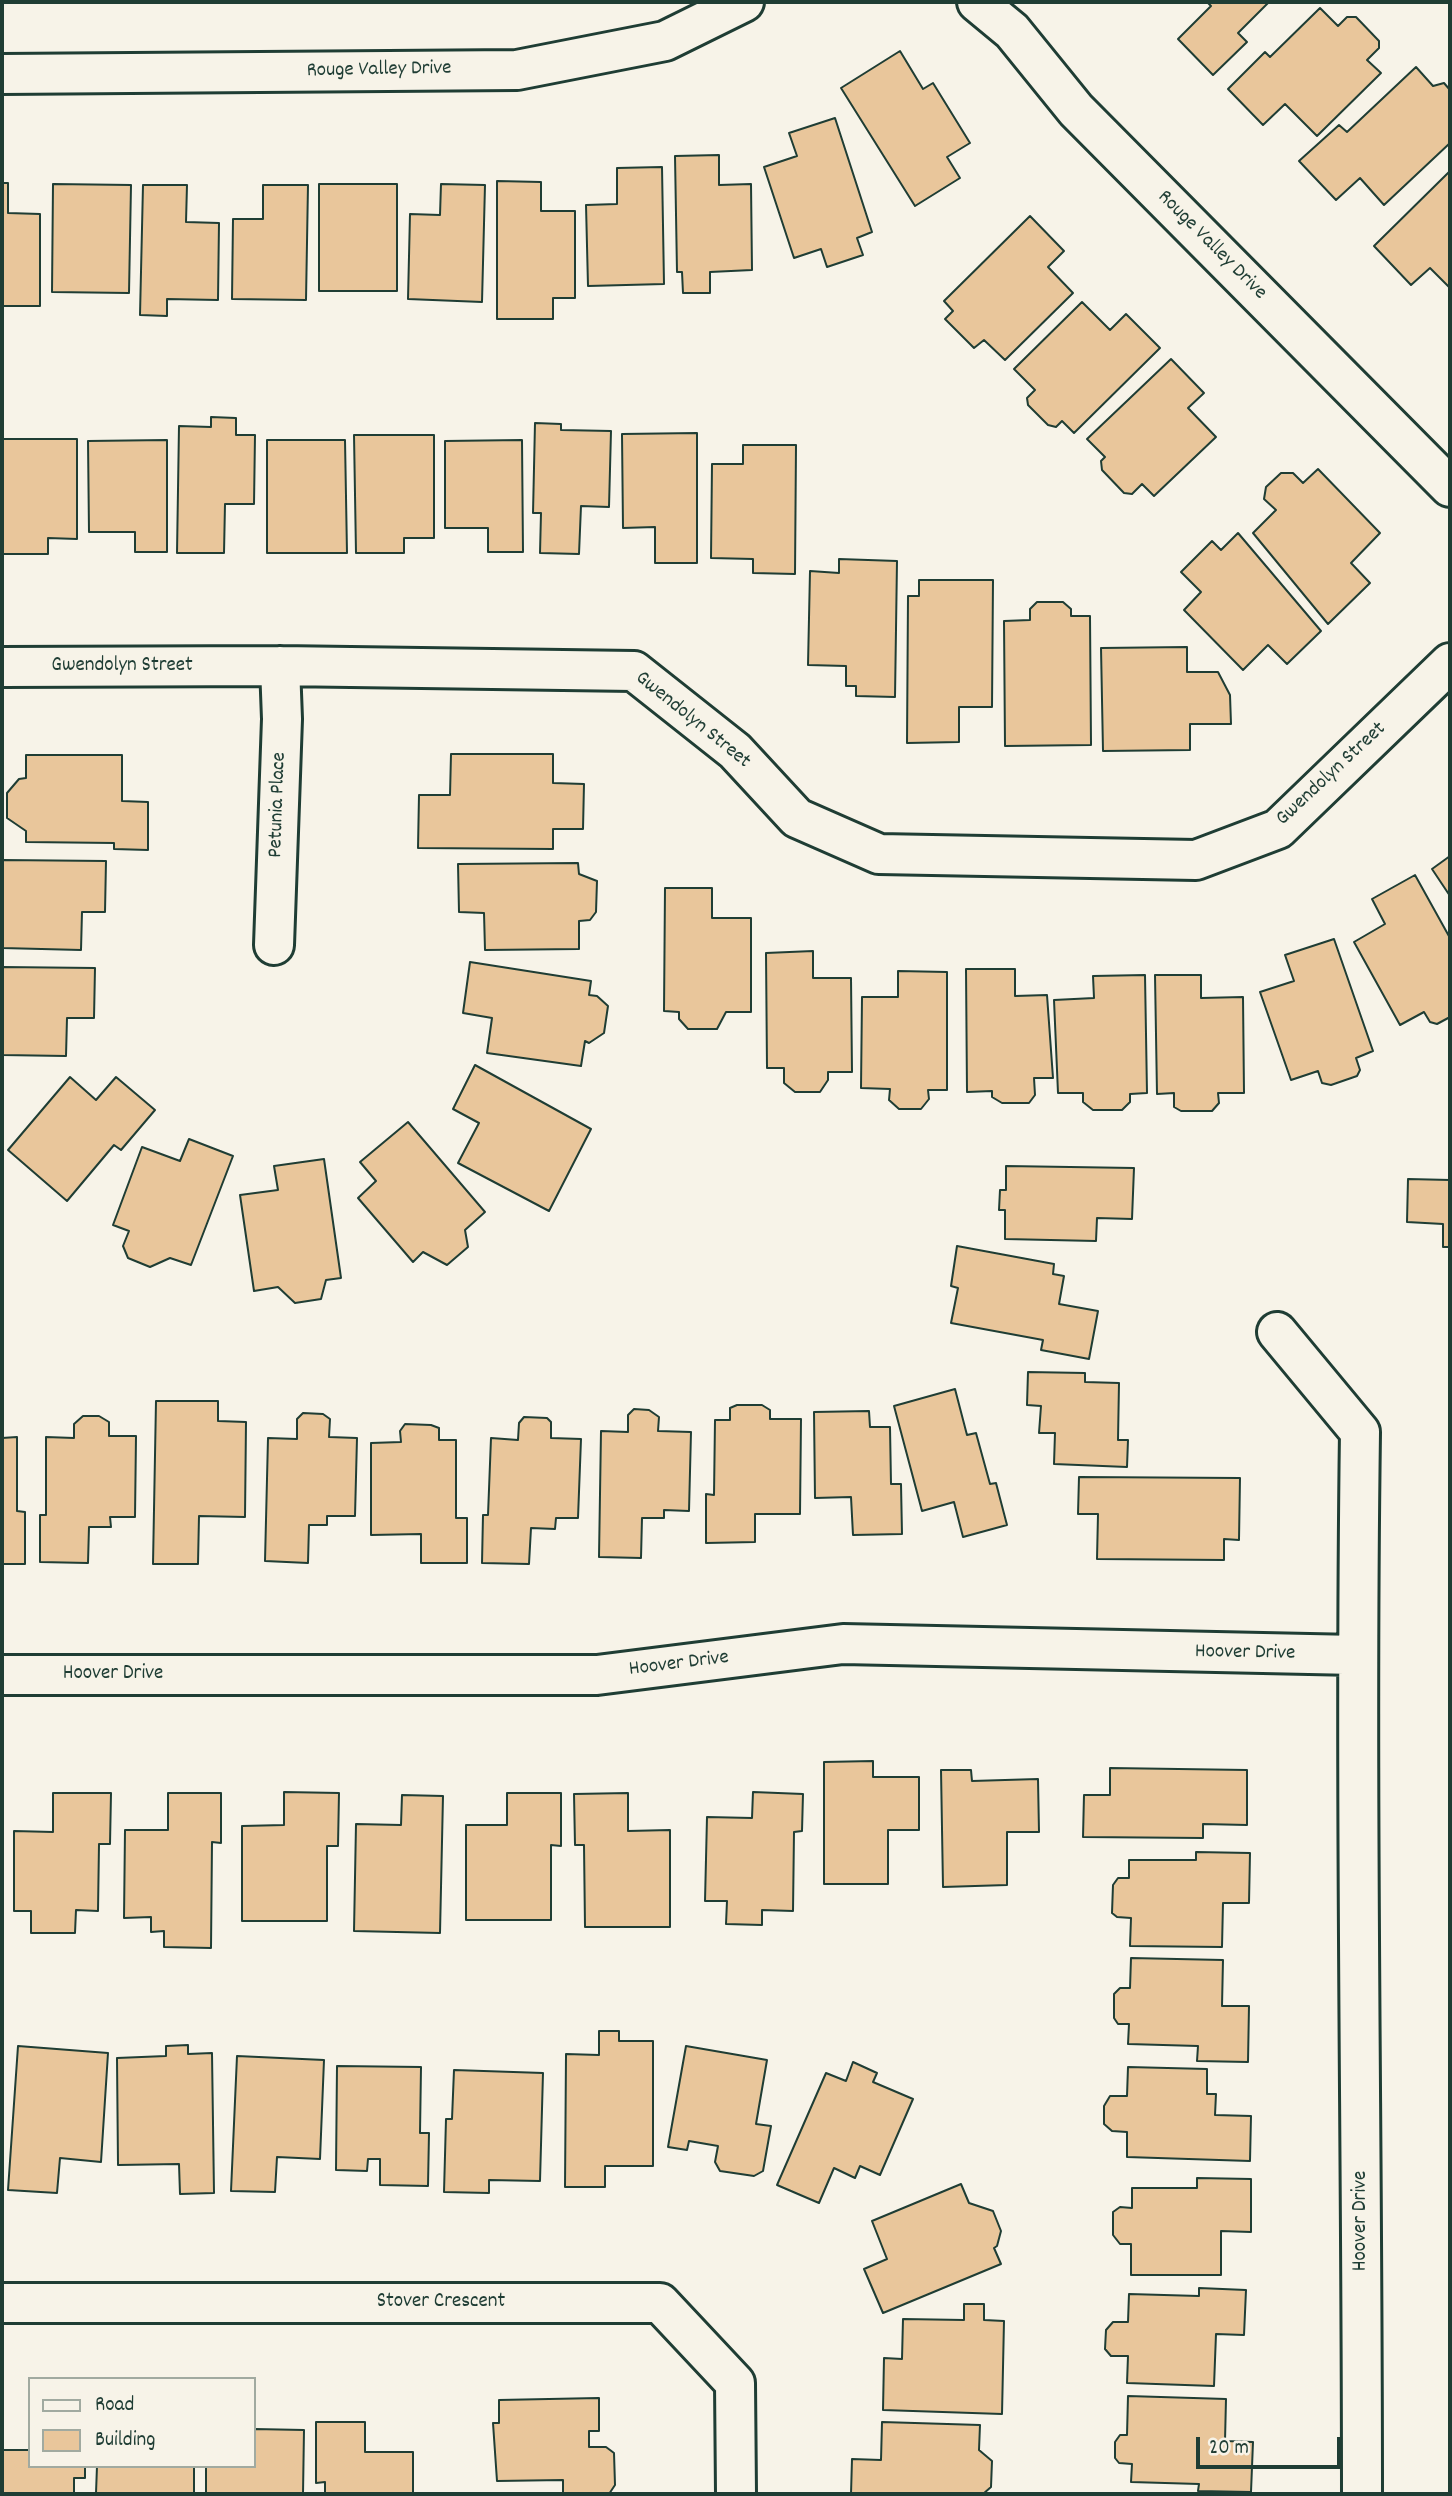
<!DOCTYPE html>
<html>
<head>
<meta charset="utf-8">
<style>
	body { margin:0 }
	#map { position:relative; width:1452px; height:2496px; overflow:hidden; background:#f7f3e8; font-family:Dekko,sans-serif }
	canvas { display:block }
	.frame { position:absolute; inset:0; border:4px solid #1f3d34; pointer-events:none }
	.legend { position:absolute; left:28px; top:2377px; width:228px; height:91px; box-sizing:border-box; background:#f7f3e8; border:2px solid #a1aaa0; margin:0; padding:9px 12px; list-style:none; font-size:21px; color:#1f3d34 }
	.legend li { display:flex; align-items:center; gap:14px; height:35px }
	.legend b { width:35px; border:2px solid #a1aaa0 }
	.scale { position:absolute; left:1196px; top:2437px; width:145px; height:32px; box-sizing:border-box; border:4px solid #1f3d34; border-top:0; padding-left:9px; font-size:21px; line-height:24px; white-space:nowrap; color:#1f3d34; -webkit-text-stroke:5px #f7f3e8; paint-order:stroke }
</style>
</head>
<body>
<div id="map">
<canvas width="1452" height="2496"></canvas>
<div class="frame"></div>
<ul class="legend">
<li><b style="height:9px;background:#f7f3e8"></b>Road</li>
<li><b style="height:19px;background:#e9c69b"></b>Building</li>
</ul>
<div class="scale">20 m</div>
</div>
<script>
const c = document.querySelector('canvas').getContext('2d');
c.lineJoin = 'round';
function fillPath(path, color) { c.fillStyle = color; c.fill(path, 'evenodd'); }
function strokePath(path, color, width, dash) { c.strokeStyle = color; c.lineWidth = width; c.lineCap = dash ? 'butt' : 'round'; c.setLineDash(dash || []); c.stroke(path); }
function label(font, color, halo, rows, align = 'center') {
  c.font = font + ' Dekko,sans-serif'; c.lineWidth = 5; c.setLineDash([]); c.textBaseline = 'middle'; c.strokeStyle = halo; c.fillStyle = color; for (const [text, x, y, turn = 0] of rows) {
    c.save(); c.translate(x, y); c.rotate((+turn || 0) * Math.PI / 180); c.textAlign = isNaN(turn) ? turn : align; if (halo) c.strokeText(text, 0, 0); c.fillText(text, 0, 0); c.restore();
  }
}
const building = new Path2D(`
	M1207,2H1269L1238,33L1247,42L1213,75L1178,39L1211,6Z
	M1320,8L1338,26L1347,17H1356L1379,41V48L1367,60L1381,73L1317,136L1285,104L1263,125L1228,89L1265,52L1270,57Z
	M900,51L923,89L933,83L970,143L947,157L960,178L915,206L841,88Z
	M1416,67L1433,86L1444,83L1450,90V143L1384,205L1360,178L1336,200L1299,161L1339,125L1347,132Z
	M835,118L872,232L857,238L863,255L827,267L821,249L794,258L764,167L797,156L789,133Z
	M719,155V185L751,184L752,270L710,272V293H683L682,272H677L675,156Z
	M662,167L664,284L588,286L586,205L617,204V168Z
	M1450,171V288L1430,268L1411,285L1374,246Z
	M497,181L541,182V211H575V298H553V319H497Z
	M2,183H8V213L40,214V306H2Z
	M53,184L131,185L129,293L52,292Z
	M319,184H397V291H319Z
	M441,184L485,185L482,302L408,299L410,214L440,215Z
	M143,185H187L186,222L219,223L218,300L167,299V316L140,315Z
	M263,185H308L306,300L232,299L233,219H263Z
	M1030,216L1064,251L1048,267L1073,293L1005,360L984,340L974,348L945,319L953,311L944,301Z
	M1082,302L1110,330L1126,314L1160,348L1074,433L1062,421L1056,427L1048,425L1028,405L1027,398L1035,390L1014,369Z
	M1171,359L1204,393L1188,408L1216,437L1154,496L1142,484L1132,494L1124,493L1102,470L1101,461L1105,457L1087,439Z
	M211,417L236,418V435H255L254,504H225L224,553H177L179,426L211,427Z
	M535,423L561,424V430L611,431L609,507L581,506L579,554L540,553L541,513H533Z
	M697,433V563H655V527L623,528L622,434Z
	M354,435H434V538H404V553H356Z
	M2,439H77V539L48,538V554H2Z
	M167,440V552H135V532H89L88,441Z
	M267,440H345L347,553H267Z
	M522,440L523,552H488V528H445V441Z
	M743,445H796L795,574L753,573V559L711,558L712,464H743Z
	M1318,469L1380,533L1351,563L1370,583L1328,624L1253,533L1276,510L1264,499L1266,487L1281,473H1293L1303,483Z
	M1238,533L1321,631L1287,664L1268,645L1243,670L1184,610L1201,592L1181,572L1212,541L1221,550Z
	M839,559L897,561L895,697L856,696V686H846V666L808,665L810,571L839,573Z
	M919,580H993L992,707H959V742L907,743L908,596H919Z
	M1037,602H1063L1071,609V616H1090L1091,745L1005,746L1004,621L1030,620V609Z
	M1187,647V672H1218L1230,695L1231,724H1190V750L1103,751L1101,648Z
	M451,754H553V783L584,784L583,829H553V849L418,848L419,795H450Z
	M26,755H122V801L148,802V850L114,849V843L26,842V831L7,818V793L19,779L26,778Z
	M1450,856V896L1432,869Z
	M2,860L106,861L105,912H82L81,950L2,948Z
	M578,863L579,874L597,881L596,912L590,920L579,921V949L485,950L484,913L459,912L458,864Z
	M1415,875L1450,938V1017L1437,1024L1430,1022L1424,1012L1400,1025L1354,942L1385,924L1372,899Z
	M665,888H712V918H751V1012H726L717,1029H688L679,1019V1012L664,1011Z
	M1334,939L1373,1051L1356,1058L1360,1070L1357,1076L1331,1085L1322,1083L1318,1071L1291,1080L1260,992L1294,981L1285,955Z
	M813,951V978H851L852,1072H828V1080L820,1092H795L784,1083V1068H767L766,953Z
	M470,962L591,981L589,995L597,996L608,1006L604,1033L589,1043L585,1041L581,1066L487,1053L492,1018L463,1013Z
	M2,967L95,968L94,1018H67L66,1056L2,1055Z
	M966,969H1015V996L1047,995L1053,1078H1034L1035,1095L1029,1103H1002L992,1097V1091L967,1092Z
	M898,971L947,972V1090H928L929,1099L921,1109H899L889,1100L890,1089L861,1088L862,997H898Z
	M1145,975L1147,1093L1130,1094V1102L1122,1110H1093L1083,1102V1093H1058L1054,1000L1094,998L1093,976Z
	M1155,975H1201V998L1243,997L1244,1093H1218L1219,1103L1212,1111H1181L1174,1107V1093L1157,1094Z
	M475,1065L591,1129L549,1211L458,1163L479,1123L453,1109Z
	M70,1077L96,1100L116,1077L155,1110L121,1150L114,1145L67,1201L8,1150Z
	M408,1122L485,1212L465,1230L468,1247L447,1265L423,1252L413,1262L358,1198L376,1181L360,1162Z
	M189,1139L233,1156L191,1265L170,1258L150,1267L128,1258L123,1246L129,1231L113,1225L142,1147L180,1161Z
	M324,1159L341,1278L326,1280L321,1299L295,1303L278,1287L254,1291L240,1195L278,1190L274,1166Z
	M1006,1166L1134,1168L1132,1219L1097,1218L1096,1241L1005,1239V1210H999L1000,1190H1006Z
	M1408,1179L1450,1180V1247H1443V1224L1407,1222Z
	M957,1246L1054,1264L1053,1274L1064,1276L1059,1304L1098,1311L1089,1359L1041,1350L1043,1340L951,1323L958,1288L951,1286Z
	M1028,1372L1085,1373V1382L1119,1383L1118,1440H1128L1127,1467L1054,1464L1055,1433H1039L1041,1406L1027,1405Z
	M955,1389L967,1435L976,1433L990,1484L996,1483L1007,1525L963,1537L954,1502L922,1511L894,1406Z
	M156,1401H218V1421L246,1422L245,1517L199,1516L198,1564H153Z
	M737,1405H762L770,1410V1419H801L800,1514H755V1542L706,1543V1494L714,1495L715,1420H730V1408Z
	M634,1409L649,1410L659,1417L658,1431L691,1432L689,1511L664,1510V1518H642L641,1558L599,1557L601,1431L628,1432V1415Z
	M869,1411L870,1427H890L891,1484H901L902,1534L853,1535L851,1497L815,1498L814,1412Z
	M303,1413L323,1414L330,1419L329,1437L357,1438L355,1516H327V1525H309L308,1563L265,1561L268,1438L297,1439V1419Z
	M83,1416H99L109,1422V1436H136L135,1517H110L111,1527H89L88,1563L40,1562V1515H46V1437L74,1438V1424Z
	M524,1417L547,1418L551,1422V1438L581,1439L578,1518H556L555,1529L531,1528L529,1564L482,1563L483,1515H488L491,1438L518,1440L519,1423Z
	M405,1424L431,1425L439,1428V1440H456V1518H467V1563H421V1534L371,1535V1443L401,1442L400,1431Z
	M17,1437V1511L25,1512V1564H2V1438Z
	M1079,1477L1240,1478L1239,1540L1224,1539V1560L1097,1559L1098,1514H1078Z
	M873,1761V1777H919V1830H888V1884H824V1762Z
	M1110,1768L1247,1770V1825L1203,1824V1838L1083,1837L1084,1795H1110Z
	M941,1770H971L972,1781L1038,1779L1039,1832H1007V1885L943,1887Z
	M284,1792L339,1793L338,1846H327V1921H242V1826L284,1825Z
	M753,1792L803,1794L802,1831L794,1832L793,1911L762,1910V1925L726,1924L727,1901H705L707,1817L752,1818Z
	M53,1793H111L110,1844H99L98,1911L76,1910L75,1933H31V1911H14V1831L53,1832Z
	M168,1793H221V1843L212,1842L211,1948L164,1947V1931L151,1932V1917L124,1918L125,1830H168Z
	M507,1793H561V1846L551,1845V1920H466V1825H507Z
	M628,1793V1831L670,1830V1927H585L584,1845H575L574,1794Z
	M402,1795L443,1796L440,1933L354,1931L356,1824L401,1825Z
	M1196,1852L1250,1853L1249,1903H1223L1222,1947L1130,1946L1131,1918L1117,1917L1112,1913L1113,1885L1118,1878H1129V1860H1196Z
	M1131,1958L1223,1960L1222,2006H1249L1248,2062L1197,2061L1198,2046L1128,2044L1129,2024H1118L1114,2018V1994L1120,1988H1130Z
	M599,2031H619V2041H653V2166H605V2187H565L566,2054L599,2055Z
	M188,2045V2054L212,2053L214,2193L180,2194L179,2164L118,2165L117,2058L166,2056V2046Z
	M18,2046L108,2053L101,2162L60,2158L57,2193L8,2190Z
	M686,2046L767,2060L756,2124L771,2126L763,2171L754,2176L720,2171L715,2162L718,2146L689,2141L687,2150L668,2147Z
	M237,2056L324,2060L320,2159L277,2157L275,2192L231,2191Z
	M853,2062L877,2073L873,2082L913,2099L880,2175L860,2166L855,2178L834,2168L819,2203L777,2185L826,2073L846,2081Z
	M337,2066L421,2067L420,2133H429L428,2186L380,2185V2159H368L367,2171L336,2170Z
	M1128,2067L1207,2069V2094H1216L1215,2115L1251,2116L1250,2161L1127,2157V2132L1112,2131L1104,2124V2106L1110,2096H1127Z
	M454,2070L543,2073L540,2181L489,2180V2193L444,2192L446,2119H452Z
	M1197,2178L1251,2179V2232L1221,2231V2275H1131V2244H1120L1113,2235V2212L1120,2207L1132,2208V2188H1197Z
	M961,2184L969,2203L993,2211L1001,2231L997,2246L994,2248L1001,2264L883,2313L864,2269L887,2259L872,2221Z
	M1199,2288L1246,2290L1244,2335L1216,2334L1214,2386L1127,2383L1128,2356H1111L1105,2349L1106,2330L1113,2322H1128L1129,2294L1199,2296Z
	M964,2304H984V2320L1004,2321L1002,2414L883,2410L884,2358L902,2359L903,2319L964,2320Z
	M1128,2396L1226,2399L1225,2441L1253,2442L1251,2492L1198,2491L1199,2484L1131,2482L1132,2464L1119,2463L1115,2458V2442L1120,2435H1127Z
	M599,2398V2431H589V2447H606L614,2453L615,2485L609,2494H563V2480L497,2481L493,2423H499V2400Z
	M316,2422H365V2452H413V2494H325V2482L316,2483Z
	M882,2422L980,2425L979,2450L992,2461L991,2487L983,2494H851L852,2459L881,2460Z
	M254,2429L304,2430L303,2494H206V2466H254Z
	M2,2450H30V2466H85V2478H74V2494H2Z
	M97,2466H194V2494L96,2493Z`);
const street = new Path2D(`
	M977,2L1012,31L1076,110L1450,487
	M2,74L517,70L665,41L744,2
	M2,667L280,666L634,671L735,751L797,818L879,854L1196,860L1278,829L1450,663
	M274,945L282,719L280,666
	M1277,1332L1360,1432C1355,1786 1362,2140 1362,2494
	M2,1675H597L843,1644L1356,1655
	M2,2303H660L735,2383L736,2494`);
const streetNames = [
	["Rouge Valley Drive",379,71,-1],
	["Rouge Valley Drive",1211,246,45],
	["Gwendolyn Street",122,667],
	["Gwendolyn Street",692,721,39],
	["Gwendolyn Street",1332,775,-43],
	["Petunia Place",279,805,-88],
	["Hoover Drive",1245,1654,1],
	["Hoover Drive",679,1665,-7],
	["Hoover Drive",113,1675],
	["Hoover Drive",1362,2221,-90],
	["Stover Crescent",441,2303]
];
fillPath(building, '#e9c69b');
strokePath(building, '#1f3d34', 2);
strokePath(street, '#1f3d34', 44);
strokePath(street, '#f7f3e8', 38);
label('21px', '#1f3d34', '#f7f3e8', streetNames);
</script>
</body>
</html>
